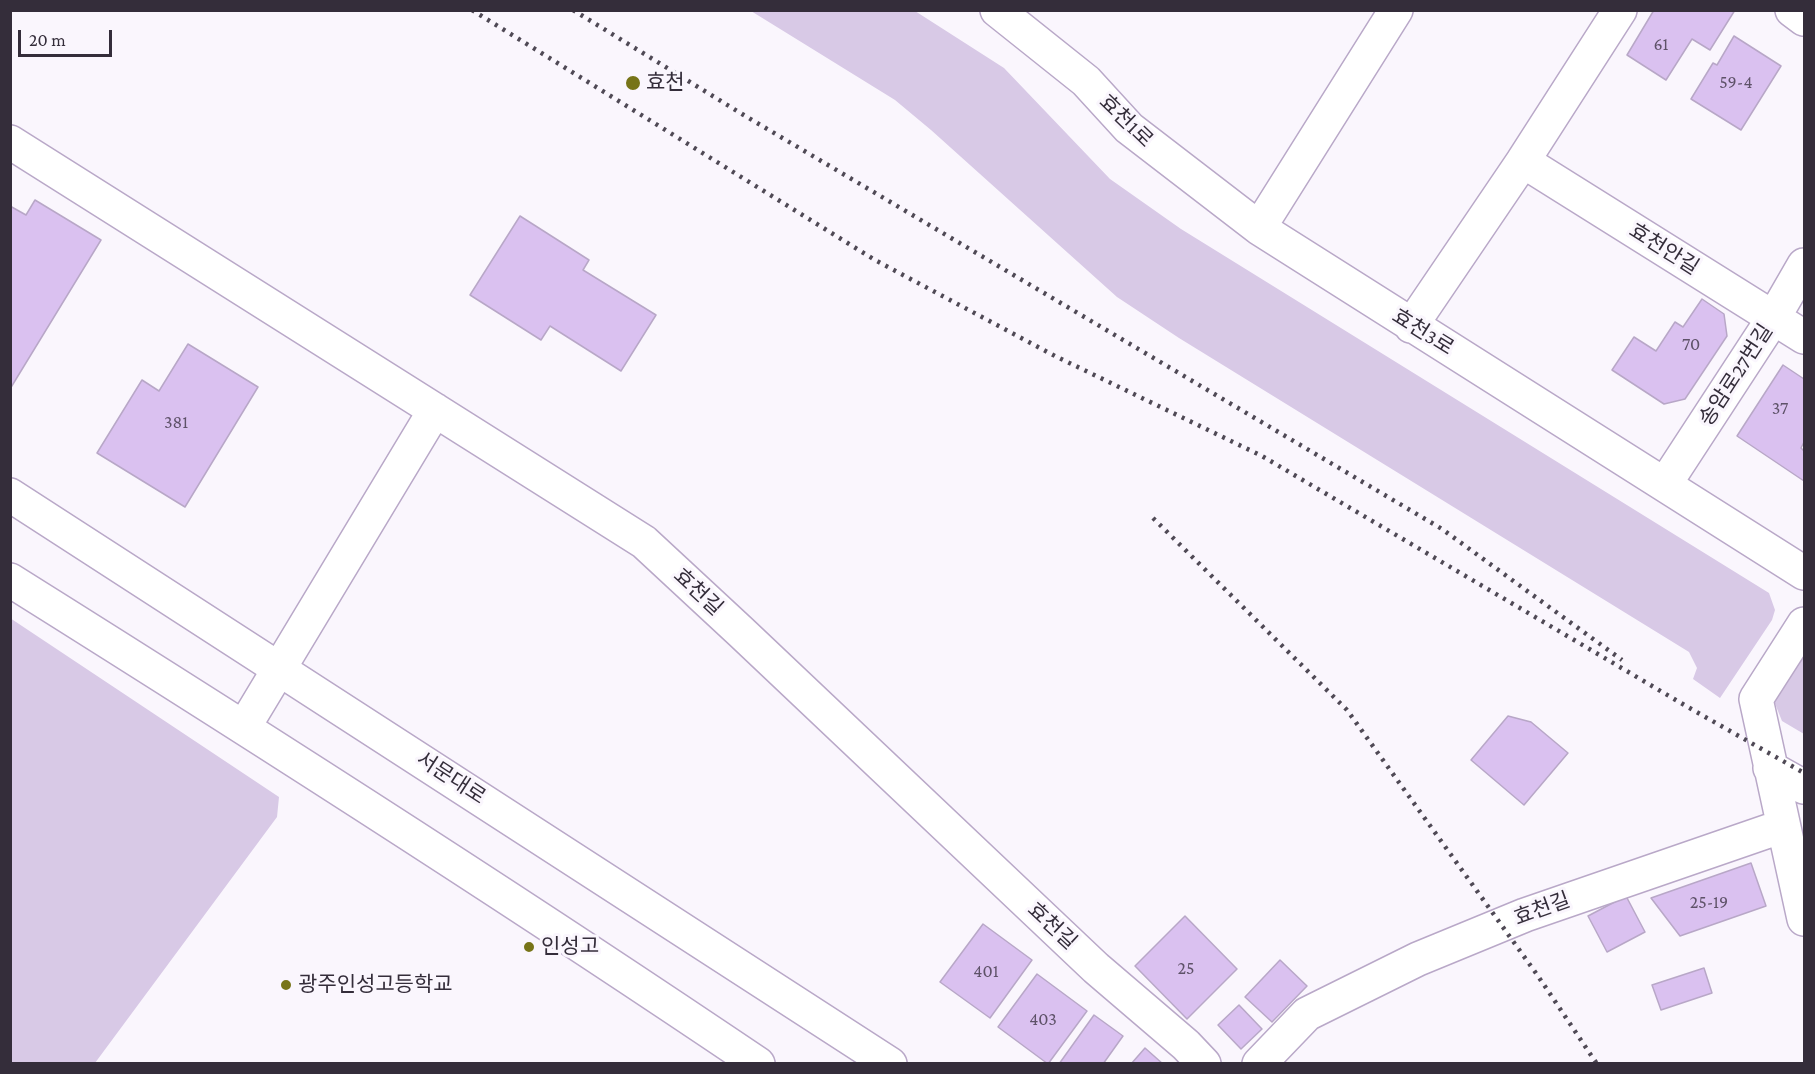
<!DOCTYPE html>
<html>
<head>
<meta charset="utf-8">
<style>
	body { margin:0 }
	#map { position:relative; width:1815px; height:1074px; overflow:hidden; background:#faf6fd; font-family:"Crimson Pro",serif }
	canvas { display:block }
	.frame { position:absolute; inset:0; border:12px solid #342d3a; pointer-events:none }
	.scale { position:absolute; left:18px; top:30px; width:94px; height:27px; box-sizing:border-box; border:3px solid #342d3a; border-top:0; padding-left:8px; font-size:18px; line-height:21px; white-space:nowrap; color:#342d3a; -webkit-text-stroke:4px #faf6fd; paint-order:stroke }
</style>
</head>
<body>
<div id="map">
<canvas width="1815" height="1074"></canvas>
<div class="frame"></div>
<div class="scale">20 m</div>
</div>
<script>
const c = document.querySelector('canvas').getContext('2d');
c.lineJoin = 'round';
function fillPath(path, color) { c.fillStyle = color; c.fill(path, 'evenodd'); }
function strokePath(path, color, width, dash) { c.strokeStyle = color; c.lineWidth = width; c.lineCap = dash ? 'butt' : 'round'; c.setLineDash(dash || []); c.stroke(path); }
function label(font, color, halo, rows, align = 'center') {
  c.font = font + ' "Crimson Pro","Noto Sans KR",serif'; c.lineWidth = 6; c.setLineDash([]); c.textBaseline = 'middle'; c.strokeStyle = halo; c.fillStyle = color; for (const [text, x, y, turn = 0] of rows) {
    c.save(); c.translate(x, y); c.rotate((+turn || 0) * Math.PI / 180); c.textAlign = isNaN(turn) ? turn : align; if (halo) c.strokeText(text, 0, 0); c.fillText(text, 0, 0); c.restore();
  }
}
const green = new Path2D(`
	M751,11H915L1004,68L1110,179L1181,229L1769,593L1775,610L1772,620L1720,698L1693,679L1697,668L1689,652L1179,338L1117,297L931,130L895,100Z
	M10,618L279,797L277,817L95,1063H11Z
	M1804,656V734L1782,721L1772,696Z`);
const building = new Path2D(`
	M1654,10H1735L1710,50L1692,39L1666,80L1627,55Z
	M1734,36L1781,66L1741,130L1691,99L1713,63L1717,65Z
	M35,200L101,240L10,389V206L26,215Z
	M520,216L589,260L583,270L656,315L621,371L550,326L541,340L470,295Z
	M1702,299L1724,314L1727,336L1685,399L1664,404L1612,370L1634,337L1656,351L1675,322L1683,327Z
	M188,344L258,387L185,507L97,453L142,380L159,391Z
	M1783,365L1804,379V442L1801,448L1804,451V481L1737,436Z
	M1508,716L1531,722L1568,753L1524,805L1471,760Z
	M1751,863L1766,906L1680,936L1651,898Z
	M1626,896L1645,932L1607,952L1588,916Z
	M1185,916L1237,969L1187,1019L1135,966Z
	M983,924L1032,960L990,1018L940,982Z
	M1280,960L1307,986L1272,1022L1245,997Z
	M1704,968L1712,993L1661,1010L1652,985Z
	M1037,974L1087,1011L1048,1064L998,1027Z
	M1239,1005L1262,1029L1241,1049L1218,1025Z
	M1094,1015L1123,1036L1103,1064H1059Z
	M1145,1048L1163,1064H1131Z`);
const minor = new Path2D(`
	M997,10L1086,81L1129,128L1259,228L1804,573
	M1620,10L1523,161L1804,337
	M1792,10L1804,19
	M10,142L644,542L741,632L1096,968L1186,1045L1204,1064
	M1259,228L1396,10
	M1411,326L1523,161
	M1665,484L1774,317L1804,265
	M1804,624L1756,699L1804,919
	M244,727L435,410
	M1770,768L1804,787
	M1259,1064L1307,1014L1418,959L1525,915L1783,826`);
const major = new Path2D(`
	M10,495L890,1064
	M10,580C262,738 512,898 758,1064`);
const rail = new Path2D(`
	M472,10L875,260L1055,356L1262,456L1686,706L1804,773
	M573,10L742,114L1442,529L1622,660
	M1153,518L1347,710L1538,976L1597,1064`);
const markers = [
	[633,83,8,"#777418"],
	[529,947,6,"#777418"],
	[286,985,6,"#777418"]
];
const numberNames = [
	["61",1661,44],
	["59-4",1736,82],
	["70",1691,344],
	["37",1780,408],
	["381",176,422],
	["25-19",1709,902],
	["25",1186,968],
	["401",986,971],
	["403",1043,1019]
];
const poiNames = [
	["효천",646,83],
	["인성고",541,947],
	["광주인성고등학교",298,985]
];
const streetNames = [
	["효천1로",1126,121,44],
	["효천안길",1664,249,32],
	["효천3로",1423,332,32],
	["송암로27번길",1736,375,-57],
	["효천길",698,592,43],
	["서문대로",451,778,33],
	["효천길",1542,909,-20],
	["효천길",1052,926,43]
];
fillPath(green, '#d8c9e6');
fillPath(building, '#dac1f0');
strokePath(building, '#b8a7c7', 1.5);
strokePath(minor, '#b9a8c8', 36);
strokePath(major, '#b9a8c8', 36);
strokePath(minor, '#fff', 33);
strokePath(major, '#fff', 33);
strokePath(rail, '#4f4955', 4.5, [3, 6]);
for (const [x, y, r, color] of markers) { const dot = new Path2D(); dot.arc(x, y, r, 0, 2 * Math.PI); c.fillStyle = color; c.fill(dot); strokePath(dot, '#faf6fd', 2); }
label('18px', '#5e5268', null, numberNames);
label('21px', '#342d3a', '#faf6fd', poiNames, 'left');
label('21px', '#342d3a', '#faf6fd', streetNames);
</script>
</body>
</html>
